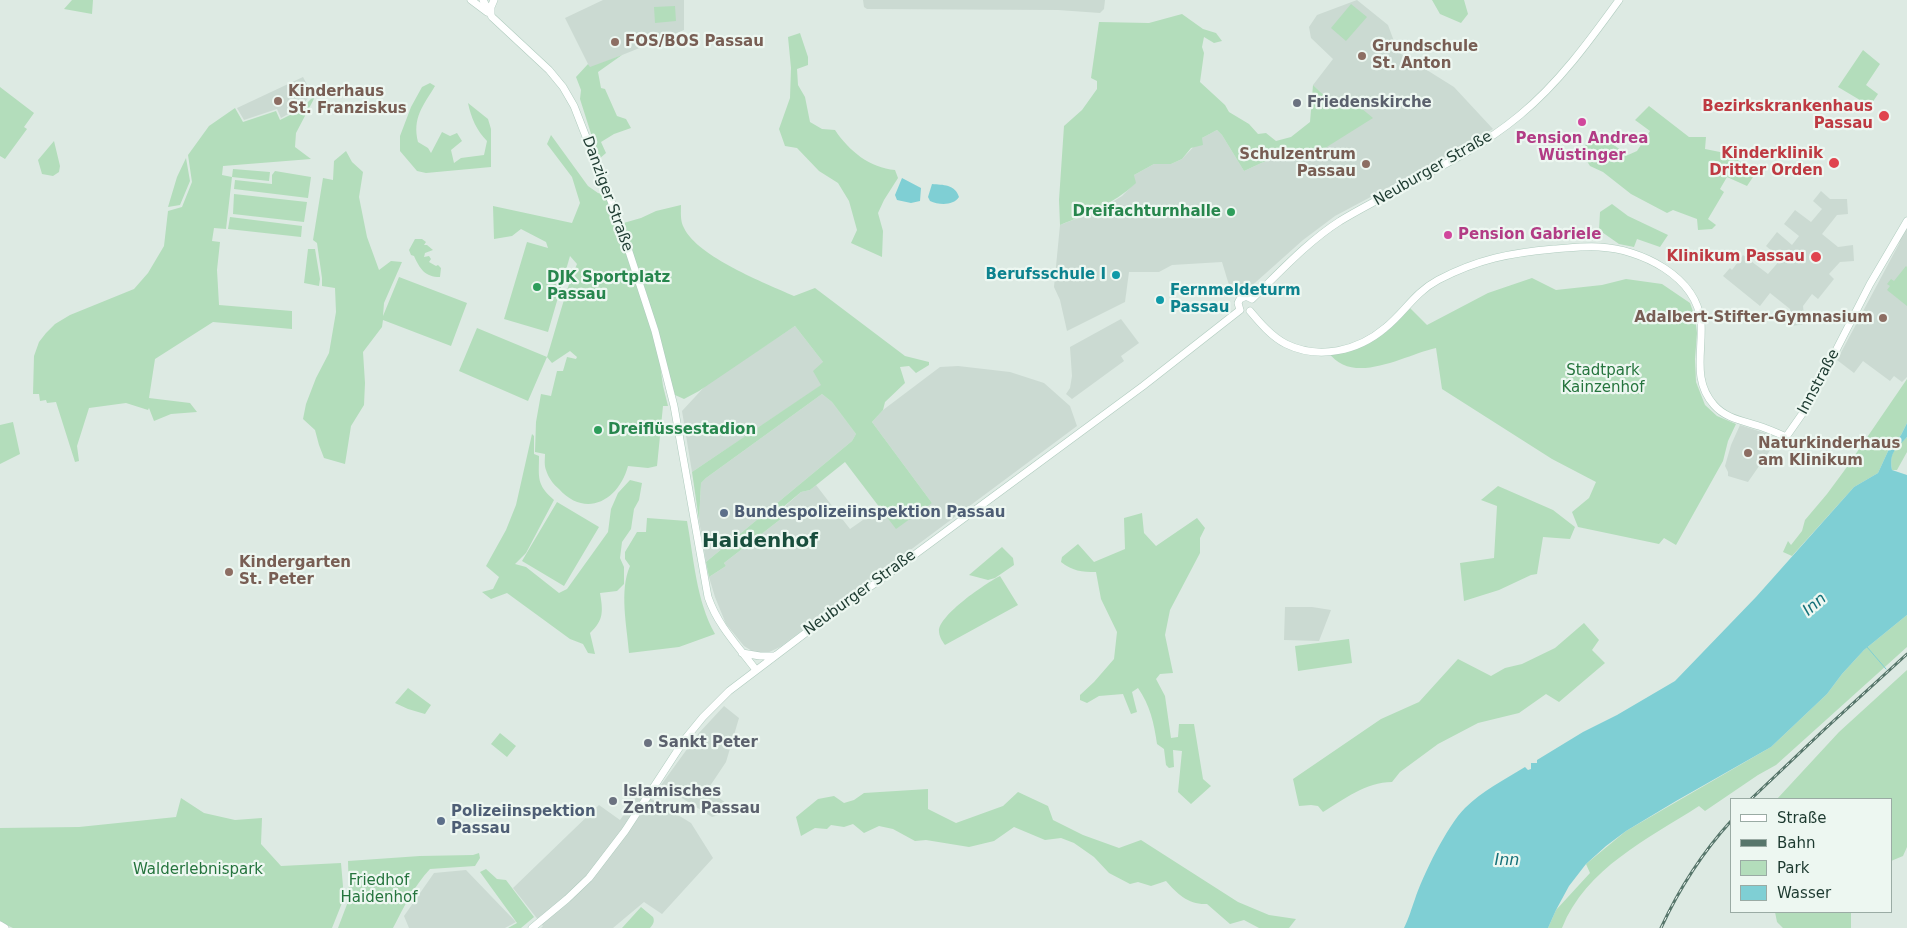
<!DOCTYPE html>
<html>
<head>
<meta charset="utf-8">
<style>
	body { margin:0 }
	#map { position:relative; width:1907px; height:928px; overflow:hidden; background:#ddeae3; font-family:"DejaVu Sans",sans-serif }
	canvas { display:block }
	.legend { position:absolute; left:1730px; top:798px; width:162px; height:115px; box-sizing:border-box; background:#edf7f1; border:1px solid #9aaba4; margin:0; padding:6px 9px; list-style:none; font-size:15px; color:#1d3a30 }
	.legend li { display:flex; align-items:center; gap:10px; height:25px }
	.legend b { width:25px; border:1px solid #9aaba4 }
</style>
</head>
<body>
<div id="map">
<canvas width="1907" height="928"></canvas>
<ul class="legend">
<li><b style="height:6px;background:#fff"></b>Straße</li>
<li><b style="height:6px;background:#57766b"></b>Bahn</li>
<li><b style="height:14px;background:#b3ddbb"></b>Park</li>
<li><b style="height:14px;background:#7fcfd4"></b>Wasser</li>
</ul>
</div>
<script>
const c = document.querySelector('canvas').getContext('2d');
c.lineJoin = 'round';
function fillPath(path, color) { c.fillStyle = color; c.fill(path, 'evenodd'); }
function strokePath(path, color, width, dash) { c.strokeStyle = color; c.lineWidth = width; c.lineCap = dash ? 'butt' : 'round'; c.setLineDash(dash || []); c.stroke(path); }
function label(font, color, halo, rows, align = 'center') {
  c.font = font + ' "DejaVu Sans",sans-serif'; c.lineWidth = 4.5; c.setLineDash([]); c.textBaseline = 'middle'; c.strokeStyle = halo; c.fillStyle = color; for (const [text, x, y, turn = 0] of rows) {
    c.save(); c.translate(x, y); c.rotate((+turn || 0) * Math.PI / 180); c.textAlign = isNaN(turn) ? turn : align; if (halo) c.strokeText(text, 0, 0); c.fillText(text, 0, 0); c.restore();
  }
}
const built = new Path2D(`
	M603,0H684V30L590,68L565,18Z
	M863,0H1105L1104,9L1100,13L1058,10L867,9L864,7Z
	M1357,0L1388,25L1398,52L1454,87L1493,129L1425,168L1335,216L1303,240L1247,290L1241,297L1229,285L1222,262L1172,265L1159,272H1129L1125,302L1067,331L1060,300L1054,287L1060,225L1101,209L1122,196L1135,183L1134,175L1154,164H1171L1182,159L1202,138L1217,130L1222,135L1244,171L1283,153L1291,154L1302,152L1306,159L1340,106L1329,100L1313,85L1333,59L1311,38L1309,27L1317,15Z
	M303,77L312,94L299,108L281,118L277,109L244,120L237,108Z
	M1821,191L1830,199H1847L1848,214L1837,215L1822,234L1838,247L1853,245L1854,261L1840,262L1829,274L1834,279L1818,299L1812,294L1803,306L1805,324L1792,326L1790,309L1770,293L1760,306L1723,276L1730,268L1732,270L1743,255L1768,274L1781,259L1766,246L1777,232L1792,245L1799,236L1784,224L1795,210L1811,222L1822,209L1813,201Z
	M1907,221V377L1902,382L1894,376L1890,381L1863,361L1854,373L1837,360L1900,242L1889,251Z
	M1121,319L1139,343L1121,356L1124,361L1072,399L1066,394L1070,388L1072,376L1070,347Z
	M795,326L823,362L822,385L692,472L682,411L707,384Z
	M958,366L1010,372L1044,383L1070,406L1077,426L780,647L765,654L752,651L744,646L726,624L715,597L709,577L726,566L724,563L786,515L782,509L801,492L810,490L816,485L850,529L883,506L932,503L872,422L883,410L940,367Z
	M822,394L832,402L856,434L852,441L706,562L699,520L701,483L706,478Z
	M1740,425L1771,435L1774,441L1773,446L1748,482L1728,476V472L1725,466L1731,445Z
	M1285,607H1312L1331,610L1319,641L1284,640Z
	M724,706L739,718L726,762L708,789L727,804L719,815L712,817L661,785L698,734Z
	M640,792L691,823L713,858L662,914L644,902L613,928H541L543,926L513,888L599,805L620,820Z
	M466,870L516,922L505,928H409L404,916L434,873Z`);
const green = new Path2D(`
	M72,0H93L92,14L64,9Z
	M1432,0H1464L1468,14L1461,23L1440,14Z
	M1351,4L1367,17L1346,41L1331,28Z
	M675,6L676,21L655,23L654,7Z
	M1182,14L1203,29L1216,33L1222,41L1214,43L1204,37L1202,47L1204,53L1200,82L1225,105L1229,112L1249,124L1258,134L1266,133L1276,141L1291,137L1310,122L1313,85L1329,100L1339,106L1355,103L1373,118L1306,160L1302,152L1291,154L1283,153L1244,171L1222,135L1217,130L1202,138L1203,145L1191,148L1182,159L1171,164H1154L1134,175L1136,183C1112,205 1089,213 1060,225L1059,200L1064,126L1082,110L1097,89V81L1091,78L1099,22L1149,23Z
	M800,33L808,57V65L797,69L798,85L805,97L810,122L822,129L835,130C849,151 870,168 895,170L898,178L884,200L878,213L883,231L882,257L851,243L857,230L849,201L838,183L819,171L797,148L785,146L779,129L790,98L791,68L788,37Z
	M1863,50L1880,64L1866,85L1878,94L1870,106L1838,87Z
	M622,55L598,72L601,88L605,89L617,116L626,119L631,128L614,134L601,142L606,153L599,159L580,99L581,90L576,77L588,64L590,67Z
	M430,83L435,86C423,106 412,118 418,142L428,148L431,153L442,132L450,136L457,133L462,141L451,150L454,163L461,158L484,155L487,141C477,131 471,118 468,103L488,119L491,129V167L426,173L417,171L400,151V136L411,107L422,87Z
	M0,87L34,113L24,127L27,129L5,159L0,156Z
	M317,93L296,133L295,147L311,159L223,166L222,175L232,177L226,229L214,228L212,241L220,242L217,270L219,305L292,311V329L213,322L155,359L149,398L190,403L197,412L171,414L154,421L149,408L148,410L126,403L89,408L77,446L79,461L75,462L56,402L47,403L46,400L40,401L39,394H33L34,356L39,342L46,333L55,324L70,315L134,289L148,273L164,246L168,211L182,207L192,182L188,155L209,126L235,108L243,122L276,111L280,120L300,110Z
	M1649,106L1689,137H1706L1705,149L1725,153L1757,171L1747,186L1727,177L1720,189L1724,192L1708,219L1716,225L1712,229L1698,230L1697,219L1673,210L1667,213L1631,194L1603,172L1590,166L1580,150L1598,134L1628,155L1637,151L1650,131L1635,120Z
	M551,135L588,186L598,193L609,196L620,224L641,218L656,211L681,205C681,212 680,221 684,228C698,257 765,283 794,296L815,288L905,356L929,362V365L916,373L909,366L900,367L905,383L885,402L883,410L872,422L932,503L896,529L845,462L810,490L801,492L782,508L786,515L724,563L726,566L709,577L706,562L852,441L856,434L832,402L822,394L706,478L701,483L699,520L692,472L821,385L813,371L823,362L795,326L699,391L684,399L675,395L656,335L663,386L668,406H663L657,466L648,468L628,466C619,500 586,519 559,489C553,484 548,477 546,470C544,465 545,459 545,454L535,452L536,422L541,394L551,396L557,371H563L567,357L576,359L577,357L570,351L552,363L547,357L528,401L459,371L477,328L547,357C557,326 564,294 577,264L570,256L548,332L504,319L527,242L548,248L546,242L521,229L512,236L494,239L493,206L572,223L580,203L572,177L547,144Z
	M54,141L60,166L59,172L53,176L42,174L38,160Z
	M346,151L352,162L363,172L359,197L367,237L379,270L391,261L402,262L384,303L383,316L399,277L467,303L451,346L383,320L382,327L363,352L365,383L364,405L351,426L345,464L324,458L319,445L315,430L303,419L306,404L316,378L329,353L336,312L335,288L322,286V278L317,243L313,240L323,178L333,180L334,161Z
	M186,158L190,181L180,205L168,207L177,177Z
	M233,169L270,172L269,181L232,177Z
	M275,171L311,177L308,198L234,189L235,180L272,184V175Z
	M234,194L307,202L304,222L233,214Z
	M1612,204L1628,216L1668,235L1660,247L1637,239L1634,247L1619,244L1599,230L1600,212Z
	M230,217L302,226L301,237L228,229Z
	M415,239H422L426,242L424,245H427L433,250L425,253L424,257L429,256L431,259L429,262L436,266L438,265L441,268L440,277C425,277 420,269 414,256L411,255L409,250Z
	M308,249H315L320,279L319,286L304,283Z
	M1906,266L1907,267V306L1887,290L1890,286L1887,284L1891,279L1894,281Z
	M1532,278L1556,290L1602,285L1626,279L1662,284L1690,303L1695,317L1697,333L1695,359L1696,382L1705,405L1717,416L1736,424L1728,441L1723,461L1676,545L1664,538L1659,544L1578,527L1572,512L1589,498L1596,482L1552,459L1442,389L1436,348C1404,355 1353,387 1328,352L1370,340L1407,305L1427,325L1488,293Z
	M1907,379V423L1901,435L1889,449L1878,473L1854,487L1792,556L1783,552L1788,541L1791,545L1802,531L1805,520L1827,494L1844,471Z
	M13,422L20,454L0,464V425Z
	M532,434L534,436V454L539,456C539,478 536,484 554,500L526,553L515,564L526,567L559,593L567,589L608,532L611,509L618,493L630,480L642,483L639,500L634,509L631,529L622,542L620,558L624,567V584L617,591L600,593C603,611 604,620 590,633L595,654L588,653L583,644L570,639L507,593L491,599L482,592L493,589L499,577L486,566L506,530L516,505Z
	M1907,437V452L1897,470H1892C1889,452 1895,449 1907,437Z
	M1498,486L1553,510L1575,527L1570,539L1543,537L1537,574L1531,575L1499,590L1464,601L1460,563L1494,558L1497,506L1481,500Z
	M557,502L599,527L564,586L522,561Z
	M1142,513L1144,533L1156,546L1197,518L1205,528L1200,538V553L1170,610L1165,635L1173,673L1160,674L1156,679L1165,696L1171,738L1178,737L1179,724H1194L1203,779L1211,786L1191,804L1178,792L1182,751L1173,750L1174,767L1169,768L1166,765L1164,749L1157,744C1154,723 1150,705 1138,688L1132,692L1137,712L1131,714L1123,694L1099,696L1087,703L1080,700V695L1094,682L1114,659L1117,632L1101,599L1096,572C1082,572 1072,571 1061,562L1062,557L1078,544L1094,562L1125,549L1124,518Z
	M647,518L687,521C694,559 696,600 715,634L679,647L629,653C627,626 619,591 630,566L625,559V552L637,532H646Z
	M1002,547L1013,558L1014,565L995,578L988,580L969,575Z
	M1000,576L1018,605L945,645C942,641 939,636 939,631C939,615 986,583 1000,576Z
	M1907,615V647L1776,765L1758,775L1705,811L1699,806C1648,839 1586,868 1562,928H1548L1556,910L1590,873L1586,864L1626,831L1771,747L1827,694L1842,674L1864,650Z
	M1584,623L1599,640L1592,650L1605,663L1559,702L1546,694L1519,713L1478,723L1438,744L1400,772L1392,782C1366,782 1343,800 1323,812L1318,806L1311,805L1299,806L1293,779L1381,719L1419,702L1458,659L1491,676L1505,668L1522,664L1555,648Z
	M1349,639L1352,663L1298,671L1295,646Z
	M1907,670V847L1903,856L1891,861V799H1777L1839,732Z
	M408,688L431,705L425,714L408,709L395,703Z
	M500,733L516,746L507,757L491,744Z
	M928,789V809L956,823L1003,806L1018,792L1048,806L1053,820L1083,835L1119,848L1141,840L1238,902L1269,915L1296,919L1289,928H1259L1244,920L1230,924L1207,904C1189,905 1177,894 1166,881L1151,886L1138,882L1130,884L1109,873L1094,857L1074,843L1061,838L1045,840L1014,827L994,841L969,847L926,840L915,841L893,829L879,826L864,833L853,824L844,827L831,825L827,829L815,828L801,836L796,817L818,799L834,796L844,803L854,800L864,793Z
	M181,798L204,813L235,820L262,818L261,844L281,866L341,863L344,898L332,928H13L0,922V828L79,827L176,817Z
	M479,853L480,858L475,866L430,869C414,886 404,907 393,928H338L349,899L348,861L420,856L473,855Z
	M486,869L497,879L506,880L534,917L521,928H508L517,923L480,872Z
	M641,907L653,917C655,921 653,925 650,928H622Z
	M1775,912H1851V928H1783L1777,922Z`);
const water = new Path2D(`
	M902,178L921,188L920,201L911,203L897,200L895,195Z
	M932,184C943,185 955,184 959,197C953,206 939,205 930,201L928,197Z
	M1907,423V437C1896,449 1889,452 1892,470L1907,475V615L1864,650L1842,674L1827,694L1771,747L1676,801L1626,831L1606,846L1586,864L1569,886L1556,910L1548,928H1404C1409,918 1411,910 1415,899C1423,875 1447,826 1465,808C1482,791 1504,780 1525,767L1528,770L1531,769V763H1537V760L1583,732L1617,715L1675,681L1756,597L1854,487L1878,473L1889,449L1901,435Z`);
const stream = new Path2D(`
	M1867,647L1886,669`);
const secondary = new Path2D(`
	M471,0L487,12
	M483,0L492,17L549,70L563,87L574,106L620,224L655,331L674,406L708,597C718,626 738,646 756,670
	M491,14V7L494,0
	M1252,299C1279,273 1307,242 1340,221C1400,185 1466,160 1520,115C1559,83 1590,40 1619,0
	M1240,310L1238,303L1240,299L1246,296L1252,299
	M1250,311C1260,323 1272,337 1286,344C1319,360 1358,351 1385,328C1405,312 1414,293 1438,280C1478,259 1510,253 1554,249C1569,248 1584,246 1599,247C1641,249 1696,276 1701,322C1703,352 1692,380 1714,405C1726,419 1745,421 1762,427C1770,430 1778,433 1786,437L1807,407L1870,284L1907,221
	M742,653L760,656H774
	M0,925L5,928
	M532,928L567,899L589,878L625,831L685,739L703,717L729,691L824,619L887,575L1143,386L1240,310`);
const rail = new Path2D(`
	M1751,799L1827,727L1907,654
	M1661,928C1679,889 1702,853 1731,821`);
const markers = [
	[615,42,5,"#8d6e63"],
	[1362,56,5,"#8d6e63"],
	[278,101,5,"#8d6e63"],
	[1297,103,5,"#6b7280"],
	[1884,116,6,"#e0444e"],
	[1582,122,5,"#d1479c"],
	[1834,163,6,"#e0444e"],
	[1366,164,5,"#8d6e63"],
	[1231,212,5,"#2e9e5b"],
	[1448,235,5,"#d1479c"],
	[1816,257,6,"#e0444e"],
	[1116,275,5,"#0f9aa8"],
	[537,287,5,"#2e9e5b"],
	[1160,300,5,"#0f9aa8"],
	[1883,318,5,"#8d6e63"],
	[598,430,5,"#2e9e5b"],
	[1748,453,5,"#8d6e63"],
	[724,513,5,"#5c6f8a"],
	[229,572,5,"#8d6e63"],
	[648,743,5,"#6b7280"],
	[613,801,5,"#6b7280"],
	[441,821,5,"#5c6f8a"]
];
const educationNames = [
	["FOS/BOS Passau",625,42],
	["Grundschule",1372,47],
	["St. Anton",1372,64],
	["Kinderhaus",288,92],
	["St. Franziskus",288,109],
	["Schulzentrum",1356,155,"right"],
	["Passau",1356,172,"right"],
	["Adalbert-Stifter-Gymnasium",1873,318,"right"],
	["Naturkinderhaus",1758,444],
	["am Klinikum",1758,461],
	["Kindergarten",239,563],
	["St. Peter",239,580]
];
const worshipNames = [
	["Friedenskirche",1307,103],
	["Sankt Peter",658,743],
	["Islamisches",623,792],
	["Zentrum Passau",623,809]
];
const healthNames = [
	["Bezirkskrankenhaus",1873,107],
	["Passau",1873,124],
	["Kinderklinik",1823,154],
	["Dritter Orden",1823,171],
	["Klinikum Passau",1805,257]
];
const hotelNames = [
	["Pension Andrea",1582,139],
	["Wüstinger",1582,156],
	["Pension Gabriele",1458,235,"left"]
];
const streetNames = [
	["Neuburger Straße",1433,169,-30],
	["Danziger Straße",607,194,70],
	["Innstraße",1819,382,-62],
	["Neuburger Straße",860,593,-36]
];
const leisureNames = [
	["Dreifachturnhalle",1221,212,"right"],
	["DJK Sportplatz",547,278],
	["Passau",547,295],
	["Dreiflüssestadion",608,430]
];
const cultureNames = [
	["Berufsschule I",1106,275],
	["Fernmeldeturm",1170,291,"left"],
	["Passau",1170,308,"left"]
];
const parkNames = [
	["Stadtpark",1603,371],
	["Kainzenhof",1603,388],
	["Walderlebnispark",198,870],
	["Friedhof",379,881],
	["Haidenhof",379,898]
];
const serviceNames = [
	["Bundespolizeiinspektion Passau",734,513],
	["Polizeiinspektion",451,812],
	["Passau",451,829]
];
const waterNames = [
	["Inn",1815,605,-41],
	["Inn",1507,861]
];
const districtNames = [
	["Haidenhof",760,542]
];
fillPath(built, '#cbdad2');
fillPath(green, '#b3ddbb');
fillPath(water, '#7fcfd4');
strokePath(stream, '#7fcfd4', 1);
strokePath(secondary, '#afcbbe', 8);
strokePath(secondary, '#fff', 7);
strokePath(rail, '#57766b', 3);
strokePath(rail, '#edf7f1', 1, [4]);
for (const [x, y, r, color] of markers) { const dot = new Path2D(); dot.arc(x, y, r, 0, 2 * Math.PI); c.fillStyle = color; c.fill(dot); strokePath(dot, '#edf7f1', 2); }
label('bold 15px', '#785e54', '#edf7f1', educationNames, 'left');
label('bold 15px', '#5b616d', '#edf7f1', worshipNames, 'left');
label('bold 15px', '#be3a42', '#edf7f1', healthNames, 'right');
label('bold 15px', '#b23c85', '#edf7f1', hotelNames);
label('15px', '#1d3a30', '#edf7f1', streetNames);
label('bold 15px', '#27864d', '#edf7f1', leisureNames, 'left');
label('bold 15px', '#0d838f', '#edf7f1', cultureNames, 'right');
label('15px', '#25743d', '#edf7f1', parkNames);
label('bold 15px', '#4e5e75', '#edf7f1', serviceNames, 'left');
label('italic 16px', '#147179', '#edf7f1', waterNames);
label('bold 20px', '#184d3c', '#edf7f1', districtNames);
</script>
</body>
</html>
